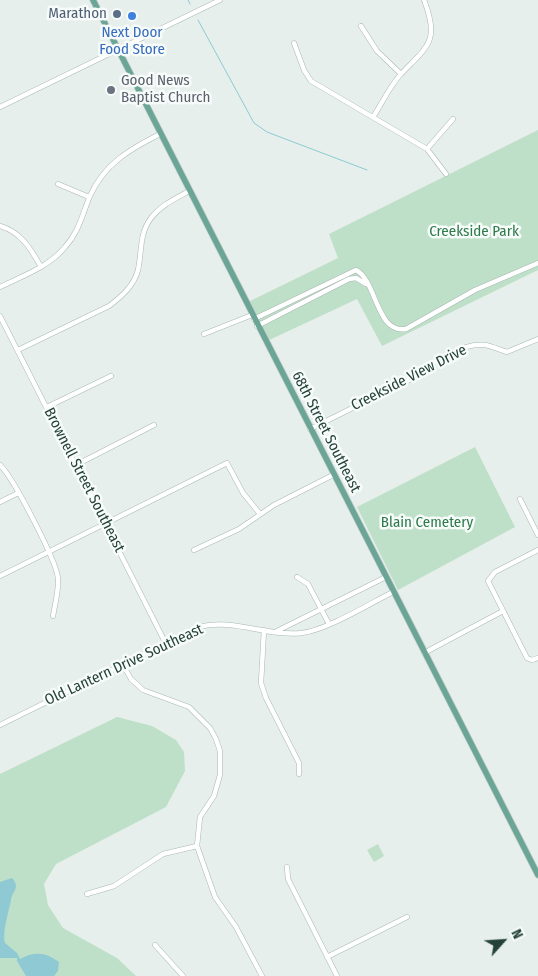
<!DOCTYPE html>
<html>
<head>
<meta charset="utf-8">
<style>
	body { margin:0 }
	#map { position:relative; width:538px; height:976px; overflow:hidden; background:#e6efeb; font-family:"Fira Sans Condensed",sans-serif }
	canvas { display:block }
	.north { position:absolute; left:478px; top:916px; width:50px; height:50px; -webkit-text-stroke:4px #f7fbf9; paint-order:stroke; rotate:64deg; font-size:14px; font-weight:700; line-height:20px; text-align:center; color:#24423a }
	.north::after { content:''; display:block; margin:auto; width:18px; height:22px; background:#24423a; clip-path:polygon(50% 0,100% 100%,50% 72%,0 100%) }
</style>
</head>
<body>
<div id="map">
<canvas width="538" height="976"></canvas>
<div class="north">N</div>
</div>
<script>
const c = document.querySelector('canvas').getContext('2d');
c.lineJoin = 'round';
function fillPath(path, color) { c.fillStyle = color; c.fill(path, 'evenodd'); }
function strokePath(path, color, width, dash) { c.strokeStyle = color; c.lineWidth = width; c.lineCap = dash ? 'butt' : 'round'; c.setLineDash(dash || []); c.stroke(path); }
function label(font, color, halo, rows, align = 'center') {
  c.font = font + ' "Fira Sans Condensed",sans-serif'; c.lineWidth = 5; c.setLineDash([]); c.textBaseline = 'middle'; c.strokeStyle = halo; c.fillStyle = color; for (const [text, x, y, turn = 0] of rows) {
    c.save(); c.translate(x, y); c.rotate((+turn || 0) * Math.PI / 180); c.textAlign = isNaN(turn) ? turn : align; if (halo) c.strokeText(text, 0, 0); c.fillText(text, 0, 0); c.restore();
  }
}
const green = new Path2D(`
	M538,130V270L382,346L357,299L265,342L246,303L338,258L329,234Z
	M475,447L515,527L398,590L357,507Z
	M117,717L152,726L176,740L184,752L185,771L166,807L56,864L44,884L48,905L63,928L117,958L136,976H0V774Z
	M378,844L384,856L374,862L367,850Z`);
const water = new Path2D(`
	M12,878C21,888 12,891 11,900C9,911 2,932 5,943L17,953L20,959C34,951 46,952 59,962L58,971L54,976H26L17,961V958H0V882Z`);
const stream = new Path2D(`
	M188,0L190,4
	M198,20L254,123L267,132L367,170`);
const minor = new Path2D(`
	M361,26L377,51L401,74
	M294,43L304,70L311,81L427,149L446,174
	M0,107L220,0
	M373,117C382,103 390,86 401,74C428,46 440,41 424,0
	M427,149L453,119
	M58,184L89,197
	M0,226C21,232 31,249 41,267
	M0,287C22,276 49,267 65,247C79,232 82,215 90,196C104,164 130,149 160,134
	M0,316L166,644
	M254,319L356,270C377,281 376,334 406,329L475,290L538,263
	M257,326L349,279L356,278L366,284
	M204,334L252,315
	M18,350L109,306C121,297 134,286 138,270C142,252 139,234 151,218C161,205 175,199 189,191
	M47,407L111,376
	M310,429L417,376C433,361 462,343 485,345C492,346 500,350 507,352L538,339
	M0,465C13,477 56,560 58,578C59,590 55,604 53,616
	M76,465L154,425
	M520,499L538,535
	M0,502L18,493
	M194,550L239,529L274,505L333,475
	M538,550L495,572L488,581L527,658L532,660L538,658
	M0,576L227,463L243,493L260,514
	M297,577L308,584L329,624
	M264,630L261,683L266,698L299,763V774
	M277,631L386,577
	M424,653L503,611
	M123,665L131,679L143,690L189,707L210,728L216,739L220,751V775L214,796L200,817L197,846L215,897L236,927L262,976
	M0,725L199,627C232,618 268,637 302,633C327,630 369,604 393,592
	M287,867L288,879L337,976
	M87,894L114,886L163,854L197,846
	M155,945L183,976
	M327,957L407,917`);
const major = new Path2D(`
	M93,0L538,875`);
const markers = [
	[117,14,5,"#5c6f8a"],
	[132,16,5,"#3f7fe0"],
	[111,90,5,"#6b7280"]
];
const serviceNames = [
	["Marathon",107,14]
];
const shopNames = [
	["Next Door",132,33],
	["Food Store",132,50]
];
const worshipNames = [
	["Good News",121,81],
	["Baptist Church",121,98]
];
const parkNames = [
	["Creekside Park",474,232],
	["Blain Cemetery",427,523]
];
const streetNames = [
	["Creekside View Drive",409,378,-27],
	["68th Street Southeast",326,432,63],
	["Brownell Street Southeast",84,480,63],
	["Old Lantern Drive Southeast",124,665,-25]
];
fillPath(green, '#bfe0c8');
fillPath(water, '#8ec9d4');
strokePath(stream, '#8ec9d4', 1);
strokePath(minor, '#a8b8b2', 5.5);
strokePath(major, '#c2cac8', 7);
strokePath(minor, '#fff', 4.5);
strokePath(major, '#6aa596', 5.5);
for (const [x, y, r, color] of markers) { const dot = new Path2D(); dot.arc(x, y, r, 0, 2 * Math.PI); c.fillStyle = color; c.fill(dot); strokePath(dot, '#f7fbf9', 2); }
label('15px', '#4e5e75', '#f7fbf9', serviceNames, 'right');
label('15px', '#366cbe', '#f7fbf9', shopNames);
label('15px', '#5b616d', '#f7fbf9', worshipNames, 'left');
label('15px', '#2d7a4b', '#f7fbf9', parkNames);
label('15px', '#24423a', '#f7fbf9', streetNames);
</script>
</body>
</html>
